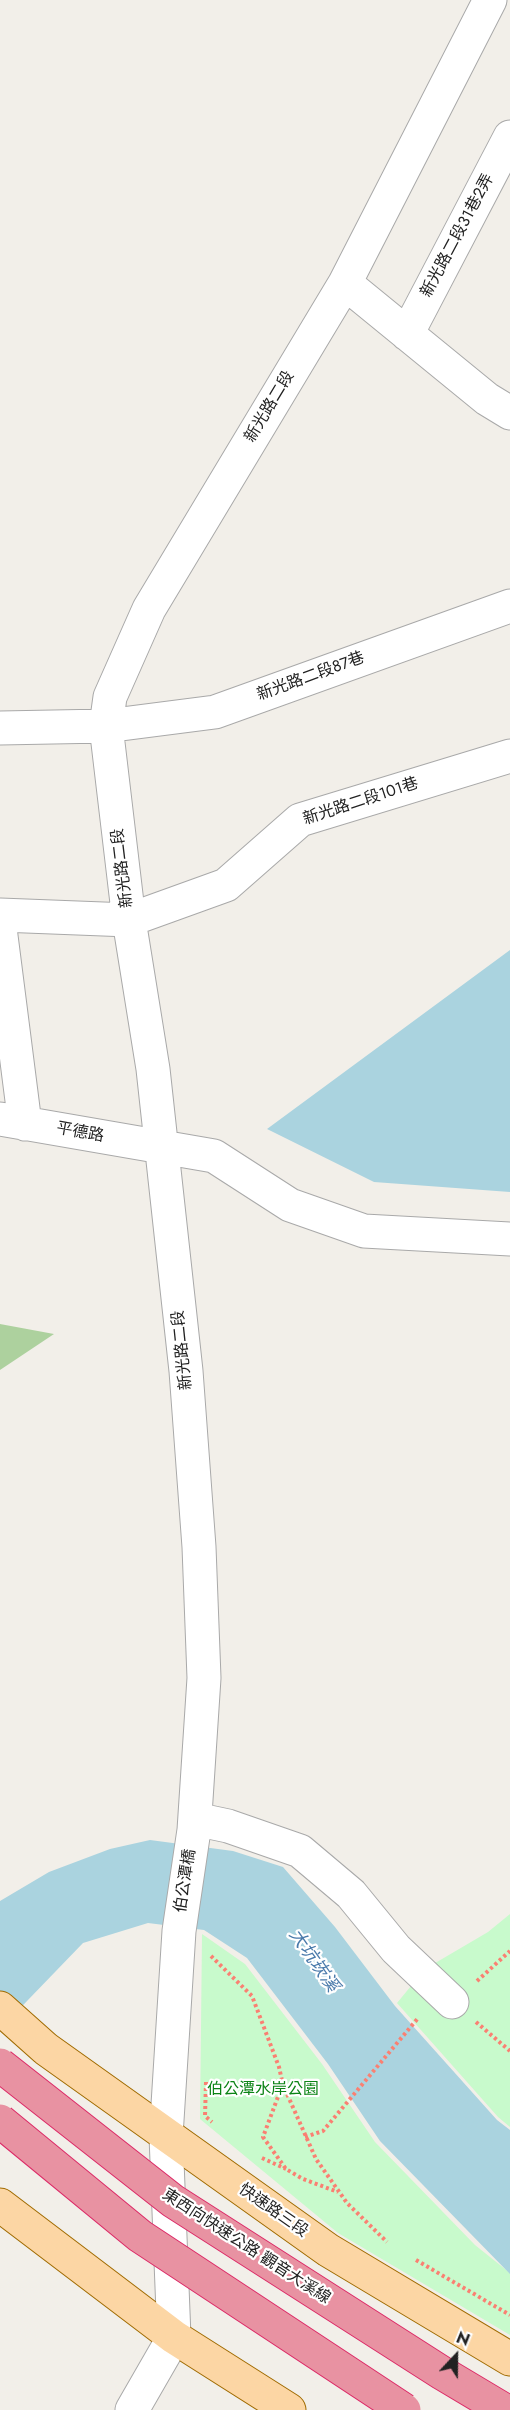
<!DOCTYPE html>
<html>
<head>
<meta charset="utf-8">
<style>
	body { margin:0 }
	#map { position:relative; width:510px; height:2410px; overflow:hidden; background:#f2efe9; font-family:Jost,sans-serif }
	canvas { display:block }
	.north { position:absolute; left:426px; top:2326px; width:60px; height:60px; -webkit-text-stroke:4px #fff; paint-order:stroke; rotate:22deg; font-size:16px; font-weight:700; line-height:24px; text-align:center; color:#222 }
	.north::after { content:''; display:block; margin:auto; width:21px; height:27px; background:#222; clip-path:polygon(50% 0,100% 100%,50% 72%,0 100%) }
</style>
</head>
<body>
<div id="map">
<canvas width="510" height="2410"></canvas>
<div class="north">N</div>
</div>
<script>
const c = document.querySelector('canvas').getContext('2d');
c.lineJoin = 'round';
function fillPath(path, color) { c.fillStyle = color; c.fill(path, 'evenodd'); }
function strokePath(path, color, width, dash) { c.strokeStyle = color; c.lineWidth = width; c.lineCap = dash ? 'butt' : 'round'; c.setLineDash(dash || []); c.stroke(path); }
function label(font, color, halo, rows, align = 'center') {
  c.font = font + ' Jost,"Noto Sans TC",sans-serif'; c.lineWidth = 4.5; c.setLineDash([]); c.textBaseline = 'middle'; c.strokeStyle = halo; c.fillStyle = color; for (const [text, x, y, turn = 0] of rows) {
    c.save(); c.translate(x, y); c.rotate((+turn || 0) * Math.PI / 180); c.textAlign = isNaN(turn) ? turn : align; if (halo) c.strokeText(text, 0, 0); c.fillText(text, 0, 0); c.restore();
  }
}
const forest = new Path2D(`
	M0,1324L54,1334L0,1370Z`);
const park = new Path2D(`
	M510,1914V2127L498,2117L397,2003L425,1969L488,1932Z
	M202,1934L245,1964L322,2064L375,2142L475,2245L510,2273V2335L338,2233L200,2119Z`);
const water = new Path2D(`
	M510,950V1192L374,1182L267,1129Z
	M150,1840L233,1851L283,1867L335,1927L395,2006L497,2120L510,2130V2274L380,2141L328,2064L247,1958L204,1930L148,1923L83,1943L0,2029V1901L49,1872L110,1849Z`);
const path = new Path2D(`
	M211,1956L252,1996L279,2067L283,2085L316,2159L347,2203L387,2242
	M477,1981L510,1951
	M476,2022L510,2051
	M206,2082L205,2116L212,2122
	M282,2086L263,2137L286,2169L303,2179L338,2192
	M305,2137L323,2131L419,2017
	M262,2158L286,2169
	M416,2260L510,2315`);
const minor = new Path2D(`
	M345,283L487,399L510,413
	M407,334L510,137
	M0,728L106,726L215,712L510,606
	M0,915L129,920L226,885L300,820L510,756
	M0,928L25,1124
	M0,1119L214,1156L290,1205L364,1231L510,1239
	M195,1819L228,1826L300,1851L351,1894L396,1949L452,2002
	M132,2410L174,2337L166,2136L179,1931L194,1830L204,1678L199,1547L186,1371L153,1069L129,920L106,726L110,697L149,609L345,283L490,0`);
const major = new Path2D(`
	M0,2008L46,2049L328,2250L510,2359
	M0,2205L174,2337L289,2410`);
const highwayBridge = new Path2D(`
	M0,2065L173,2201L442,2373L504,2410
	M0,2121L140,2236L404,2410`);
const streetNames = [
	["新光路二段31巷2弄",458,236,-62],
	["新光路二段",270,407,-59],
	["新光路二段87巷",311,677,-20],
	["新光路二段101巷",361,802,-18],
	["新光路二段",123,868,-97],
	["平德路",80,1133,10],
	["新光路二段",183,1350,-96],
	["伯公潭橋",186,1881,-81],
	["快速路三段",273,2211,35],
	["東西向快速公路 觀音大溪線",246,2247,33]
];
const parkNames = [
	["伯公潭水岸公園",263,2090]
];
const waterNames = [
	["大坑崁溪",313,1961,55]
];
fillPath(forest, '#add19e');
fillPath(park, '#c8facc');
fillPath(water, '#aad3df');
strokePath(minor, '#a9a9a9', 35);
strokePath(major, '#a06b00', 35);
strokePath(path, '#fa8072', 4, [3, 3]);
strokePath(minor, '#fff', 33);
strokePath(major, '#fcd6a4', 33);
strokePath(highwayBridge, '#dc2a67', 35, []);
strokePath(highwayBridge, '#e892a2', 33);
label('16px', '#222', '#fff', streetNames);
label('16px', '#0c8416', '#fff', parkNames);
label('italic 18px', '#4a7aab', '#fff', waterNames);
</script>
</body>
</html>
